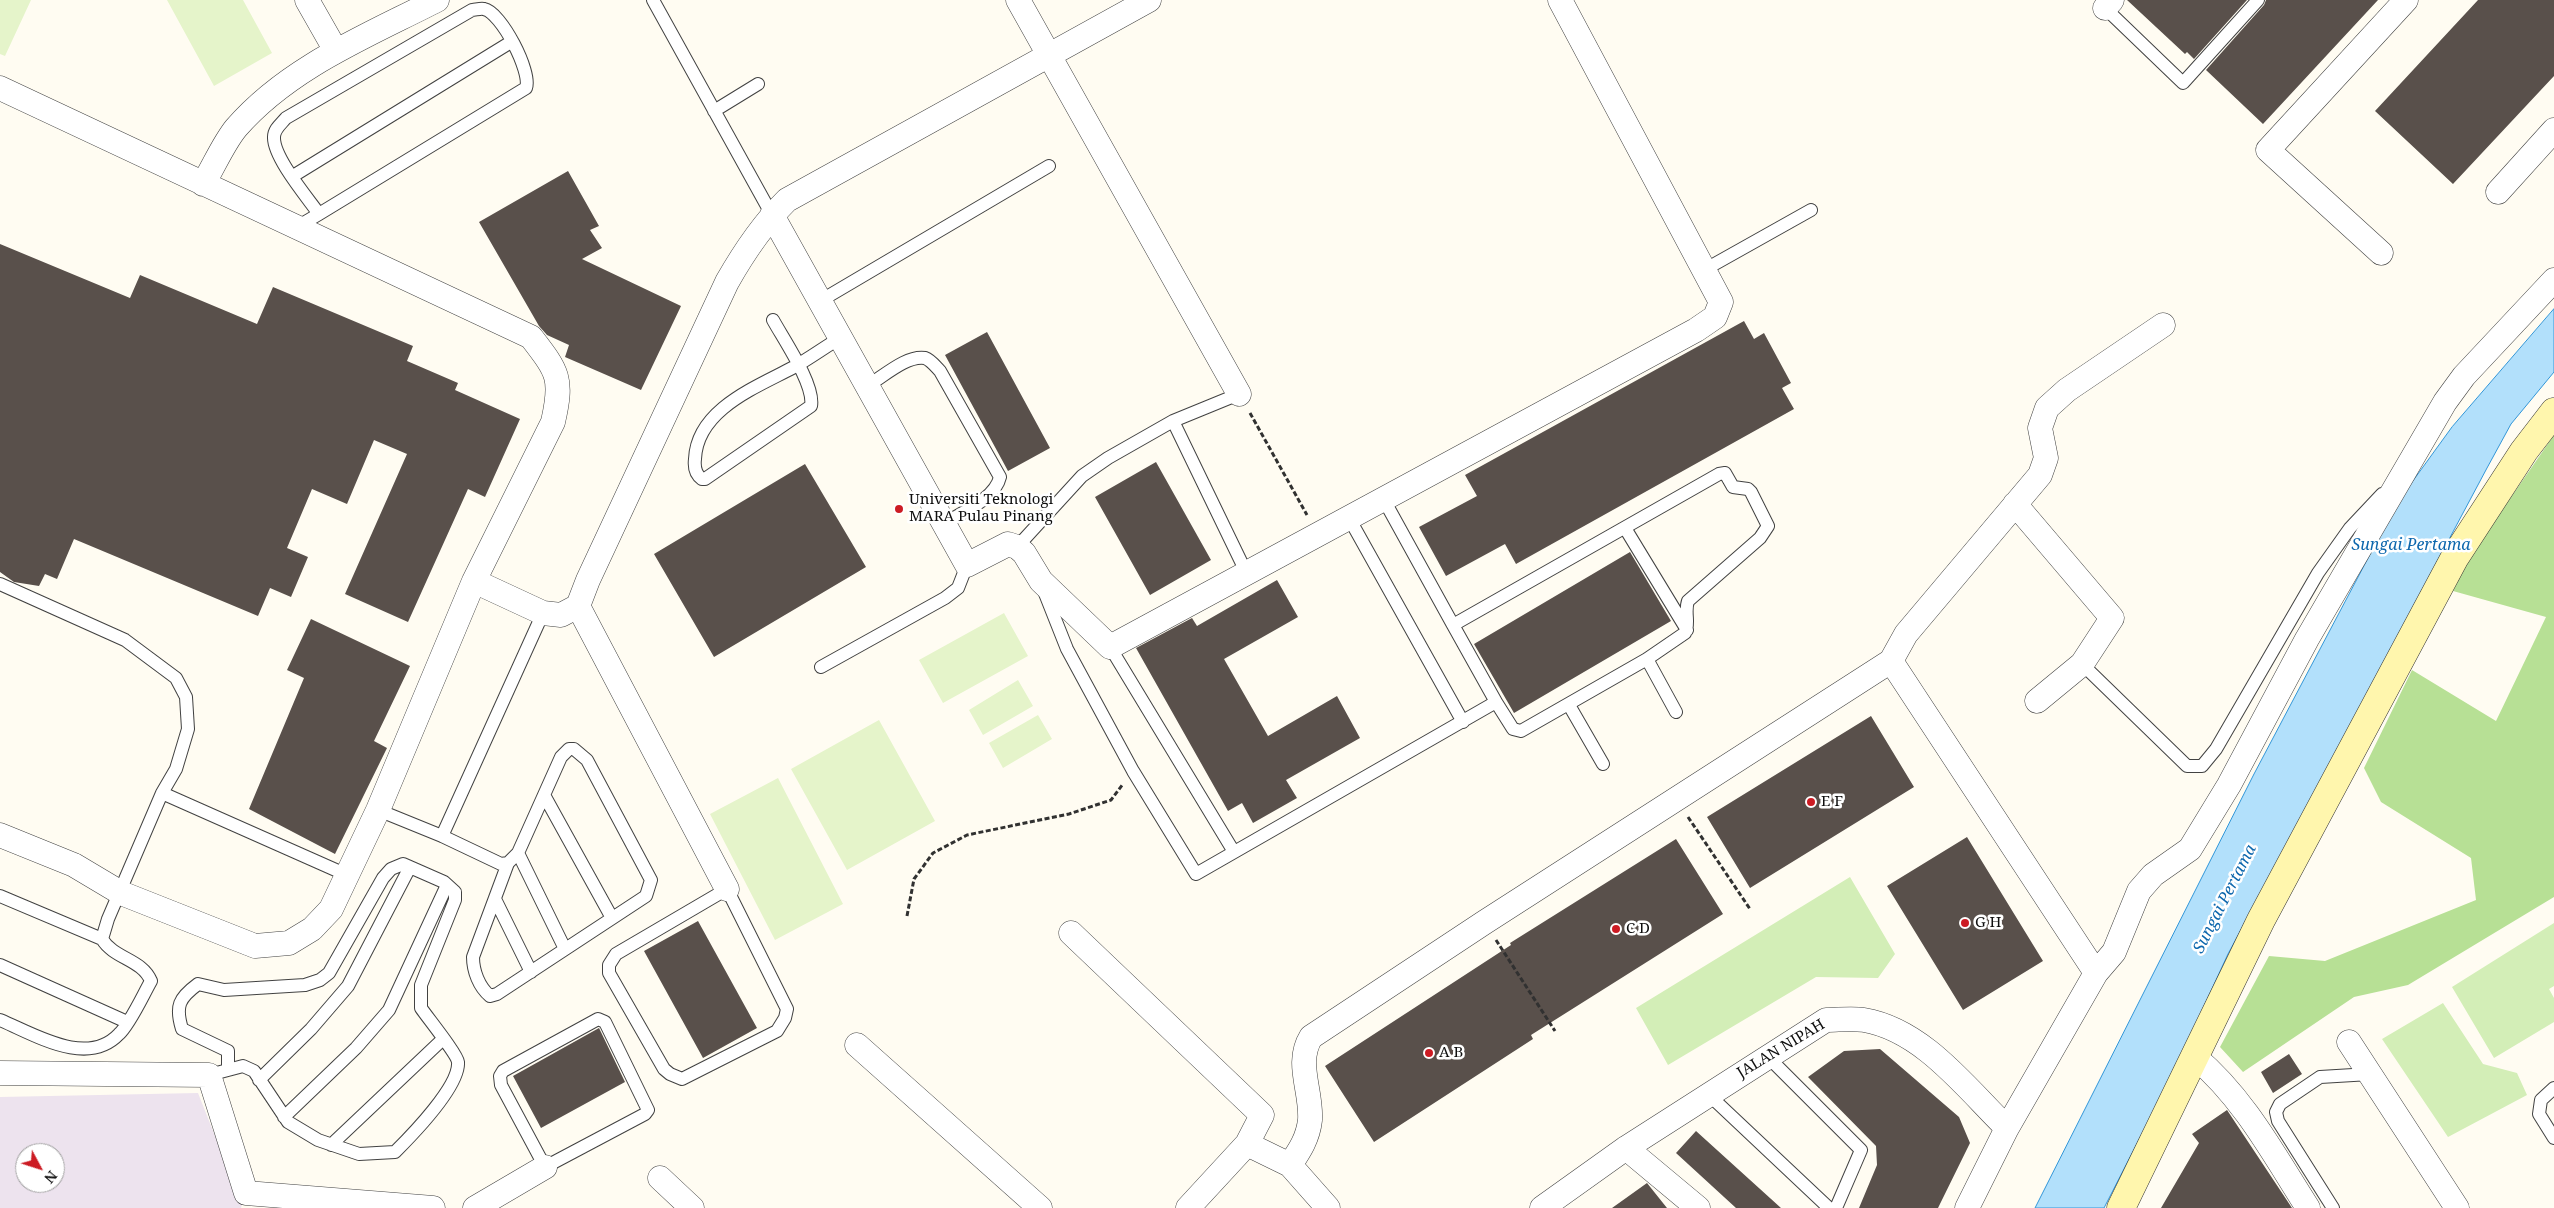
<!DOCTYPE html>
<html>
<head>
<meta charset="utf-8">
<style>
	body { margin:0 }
	#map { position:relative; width:2554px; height:1208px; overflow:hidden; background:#fffcf2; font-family:"Noto Serif",serif }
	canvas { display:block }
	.north { position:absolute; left:15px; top:1143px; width:50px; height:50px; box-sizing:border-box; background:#fff; border:1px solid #9f9f9f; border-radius:50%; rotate:130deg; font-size:14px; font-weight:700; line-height:20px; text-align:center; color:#0f0f0f }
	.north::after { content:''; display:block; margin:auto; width:18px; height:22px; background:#cc1b23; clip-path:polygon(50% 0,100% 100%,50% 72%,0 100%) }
</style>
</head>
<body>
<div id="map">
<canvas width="2554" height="1208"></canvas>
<div class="north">N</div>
</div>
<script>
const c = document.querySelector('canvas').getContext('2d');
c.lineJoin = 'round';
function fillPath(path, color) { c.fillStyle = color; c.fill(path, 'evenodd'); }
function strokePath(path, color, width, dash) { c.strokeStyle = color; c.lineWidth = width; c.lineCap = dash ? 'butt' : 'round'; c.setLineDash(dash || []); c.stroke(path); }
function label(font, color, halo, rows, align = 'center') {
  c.font = font + ' "Noto Serif",serif'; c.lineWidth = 5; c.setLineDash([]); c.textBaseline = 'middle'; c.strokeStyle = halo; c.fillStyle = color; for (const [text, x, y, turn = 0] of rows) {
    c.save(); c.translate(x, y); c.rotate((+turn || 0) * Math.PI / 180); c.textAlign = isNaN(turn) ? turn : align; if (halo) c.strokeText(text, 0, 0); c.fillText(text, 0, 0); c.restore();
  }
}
const industrial = new Path2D(`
	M198,1093L242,1204L241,1208H0V1097ZM25,1153H55V1183H25Z`);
const green = new Path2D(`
	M1850,877L1895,954L1878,978L1816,977L1668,1065L1636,1008Z
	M2554,923V986L2549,989L2554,998V1022L2494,1058L2452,987Z
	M2443,1003L2483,1064L2517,1073L2527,1095L2448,1137L2382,1039Z`);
const forest = new Path2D(`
	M2554,435V897L2408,985L2354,997L2243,1072L2220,1047L2269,956L2325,961L2476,900L2471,858L2381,802L2364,768L2412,670L2496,721L2546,617L2453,591L2471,555Z`);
const pitch = new Path2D(`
	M0,0H31L5,56L0,54Z
	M167,0H243L272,53L214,86Z
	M1004,613L1028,656L943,703L919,660Z
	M1018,680L1033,706L983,735L969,710Z
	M1038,715L1052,739L1003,768L989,743Z
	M879,720L935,821L847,870L791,769Z
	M778,778L843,904L775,940L710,814Z`);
const water = new Path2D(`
	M2554,309V372L2511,424L2487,468L2228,954L2174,1071L2104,1208H2035L2254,774L2385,526L2407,489L2452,427Z`);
const building = new Path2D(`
	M2127,0H2247L2194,59L2187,52L2185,54Z
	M2266,0H2378L2263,124L2206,70L2264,5Z
	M2478,0H2554V76L2453,184L2375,111Z
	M568,171L599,226L590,230L602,248L582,259L681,306L641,390L565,357L569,345L547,335L539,326L479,222Z
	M0,244L130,298L140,275L257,324L273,287L413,346L407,361L458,383L455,390L520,419L485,497L468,489L408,622L345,594L407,454L374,440L347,504L312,489L287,548L308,557L291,597L270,588L258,616L74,539L57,579L45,574L39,586L14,582L0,572Z
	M1744,321L1754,339L1764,333L1791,383L1782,388L1794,409L1516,564L1505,544L1446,576L1419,527L1477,496L1465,475Z
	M987,332L1050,448L1008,471L945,355Z
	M1156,462L1211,560L1150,595L1095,497Z
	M805,464L866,567L714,657L654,554Z
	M1630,552L1671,621L1514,713L1474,644Z
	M1277,580L1298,617L1224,659L1268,736L1337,696L1360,738L1286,780L1297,798L1253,823L1242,803L1228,811L1136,648L1192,618L1197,626Z
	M311,619L410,666L374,741L387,748L335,854L249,809L304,678L287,670Z
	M1871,716L1914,787L1750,888L1707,817Z
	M1967,837L2043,961L1963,1010L1887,886Z
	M1676,839L1723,914L1531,1035L1533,1039L1374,1142L1325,1066L1511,945L1510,943Z
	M698,921L757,1028L703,1058L644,951Z
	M599,1028L625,1082L541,1128L513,1076Z
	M1880,1049L1959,1117L1970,1143L1938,1208H1859L1877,1165L1876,1146L1808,1077L1844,1051Z
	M2289,1054L2302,1074L2273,1093L2261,1072Z
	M2227,1110L2292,1208H2161L2199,1143L2192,1134Z
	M1696,1131L1781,1208H1736L1676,1153Z
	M1647,1183L1667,1208H1612Z`);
const path = new Path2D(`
	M1250,413L1307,515
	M1688,817L1750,909
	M907,916L914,879L933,853L967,835L1069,814L1111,800L1123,784
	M1496,940L1555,1031`);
const lane = new Path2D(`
	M653,0L772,215
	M2105,8L2183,83L2258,0
	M714,111L758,84
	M293,176L511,42
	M297,227L319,214L526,88C532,72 501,12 484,9C481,8 475,10 472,10L286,118C281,124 274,129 274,137C273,157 307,197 319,214
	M1704,270L1811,210
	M820,301L1049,166
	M773,320C784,340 815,385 811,406L705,479H702C695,474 694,467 695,459C697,409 757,387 794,367C810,358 825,347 840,338
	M867,386C883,377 906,355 925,358C931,360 936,367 940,371L1000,477C995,499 962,512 944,524
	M1173,421L1247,574
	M1384,500L1453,625L1719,474L1725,473L1733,487L1748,489L1751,492L1768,526L1760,538L1688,601C1684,612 1690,623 1685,633L1647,659L1521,731L1513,729L1496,702
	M1349,518L1463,722
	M1625,528L1687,630
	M1017,547L1082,476L1108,458L1173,421L1239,394
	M0,584L125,640L176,678L186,697L188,729L176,769L162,793L108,919L102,939
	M1044,591L1067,649L1133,771L1196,874L1496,702L1453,625
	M1110,647L1234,852
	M1647,659L1676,712
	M2082,664L2187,766H2202L2216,749L2318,573L2350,528L2382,494
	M821,667L945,598L958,588L967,565
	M1569,705L1603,764
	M162,793L347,875
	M544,795L612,918
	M378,810L442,836L501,864L508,863L518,853L561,757L569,749H574L587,760L651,880L646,896L497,994L490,996C479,987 473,971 473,957L508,863
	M442,836L543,613
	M518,853L565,949
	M727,889L787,1009L785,1018L777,1031L682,1079L670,1074L664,1069L609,973V965L616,954Z
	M0,896L102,939C114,959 142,959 151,981C143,995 130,1024 119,1034C87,1068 34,1034 0,1020
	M495,899L531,972
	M0,965L127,1022
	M598,1019L605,1022L648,1110L645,1114L545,1167L501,1085L500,1076L503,1071Z
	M1767,1056L1861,1150L1836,1208
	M209,1075L243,1066L254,1071L288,1122L318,1140L359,1154L395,1152C412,1135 460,1086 458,1062C457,1054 427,1017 421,1008V985L455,900V892L444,882L403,864L391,869L383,878L329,973L320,980L305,985L224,990L198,984C179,998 175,1006 182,1029L228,1051V1070
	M259,1080L311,1029L348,986L410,867
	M2554,1088L2541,1100L2539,1114L2554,1138
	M1708,1094L1829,1208
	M284,1117L356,1048L389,1010L447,885
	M331,1145L443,1039
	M2333,1208L2278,1121L2276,1112L2280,1104L2320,1077L2370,1074`);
const street = new Path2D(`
	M307,0L336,51
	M1018,0L1239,394
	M2105,8L2112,0
	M0,88L531,337C558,372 563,378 553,422L474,581L378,810L331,909L312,929L289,943L255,946L121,893L74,865L0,835
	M203,184C214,166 223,144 236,128C289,67 367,36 437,0
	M2498,192L2554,130
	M772,215L967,565L1008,544L1017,547L1024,553L1041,581L1110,647L1696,330L1715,317L1721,302L1560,0
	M2381,253L2268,150L2406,0
	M2015,504L2112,618L2082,664L2037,701
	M474,581L543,613L561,615L578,606L588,580L727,282C744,252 762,225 787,200L1149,0
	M578,606L727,889
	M1891,661L1906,634L2040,475L2046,458L2040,428L2047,408L2067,390L2163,325
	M1071,933L1262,1115L1247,1144L1188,1208
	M2349,1042L2457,1208
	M857,1045L1040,1208
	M2195,1057C2244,1098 2274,1155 2308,1208
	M0,1073L209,1075L246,1193L433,1208
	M1247,1144L1290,1165L1328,1208
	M1626,1148L1698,1208
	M1290,1165C1300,1150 1308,1138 1310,1120C1312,1091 1295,1063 1311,1037L1485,922L1891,661L2096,973
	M660,1178L692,1208
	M475,1208L545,1167
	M1542,1208L1626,1148L1826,1020C1838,1020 1852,1018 1864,1020C1923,1030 1966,1088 2007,1128
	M1967,1208L2007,1128L2096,973L2114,952L2139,891L2153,875L2190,849L2229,785L2307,639L2445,402L2464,376L2554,280`);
const secondary = new Path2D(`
	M2121,1208L2261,920L2455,557L2524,451L2554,412`);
const markers = [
	[899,509,5,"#cc1b23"],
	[1811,802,5,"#cc1b23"],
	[1965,923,5,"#cc1b23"],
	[1616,929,5,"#cc1b23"],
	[1429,1053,5,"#cc1b23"]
];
const poiNames = [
	["Universiti Teknologi",909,500],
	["MARA Pulau Pinang",909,517],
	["E F",1821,802],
	["G H",1975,923],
	["C D",1626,929],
	["A B",1439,1053]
];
const streetNames = [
	["JALAN NIPAH",1781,1049,-31]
];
const waterNames = [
	["Sungai Pertama",2411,545],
	["Sungai Pertama",2225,899,-63]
];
fillPath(industrial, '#ede3ee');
fillPath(green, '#d3eeb7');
fillPath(forest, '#b7e095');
fillPath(pitch, '#e5f4ca');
fillPath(water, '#b2e0fb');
strokePath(water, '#3296d8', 1);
fillPath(building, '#59504b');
strokePath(lane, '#424242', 14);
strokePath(street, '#424242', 25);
strokePath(secondary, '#313131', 29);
strokePath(path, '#313131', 3, [5, 2.5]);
strokePath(lane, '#fff', 12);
strokePath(street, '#fff', 24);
strokePath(secondary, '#fff6ad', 28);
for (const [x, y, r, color] of markers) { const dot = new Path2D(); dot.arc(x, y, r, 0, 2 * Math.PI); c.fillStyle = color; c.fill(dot); strokePath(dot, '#fff', 2); }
label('15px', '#0f0f0f', '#fff', poiNames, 'left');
label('15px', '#0f0f0f', '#fff', streetNames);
label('italic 16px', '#0d67ad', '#fff', waterNames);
</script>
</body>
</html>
